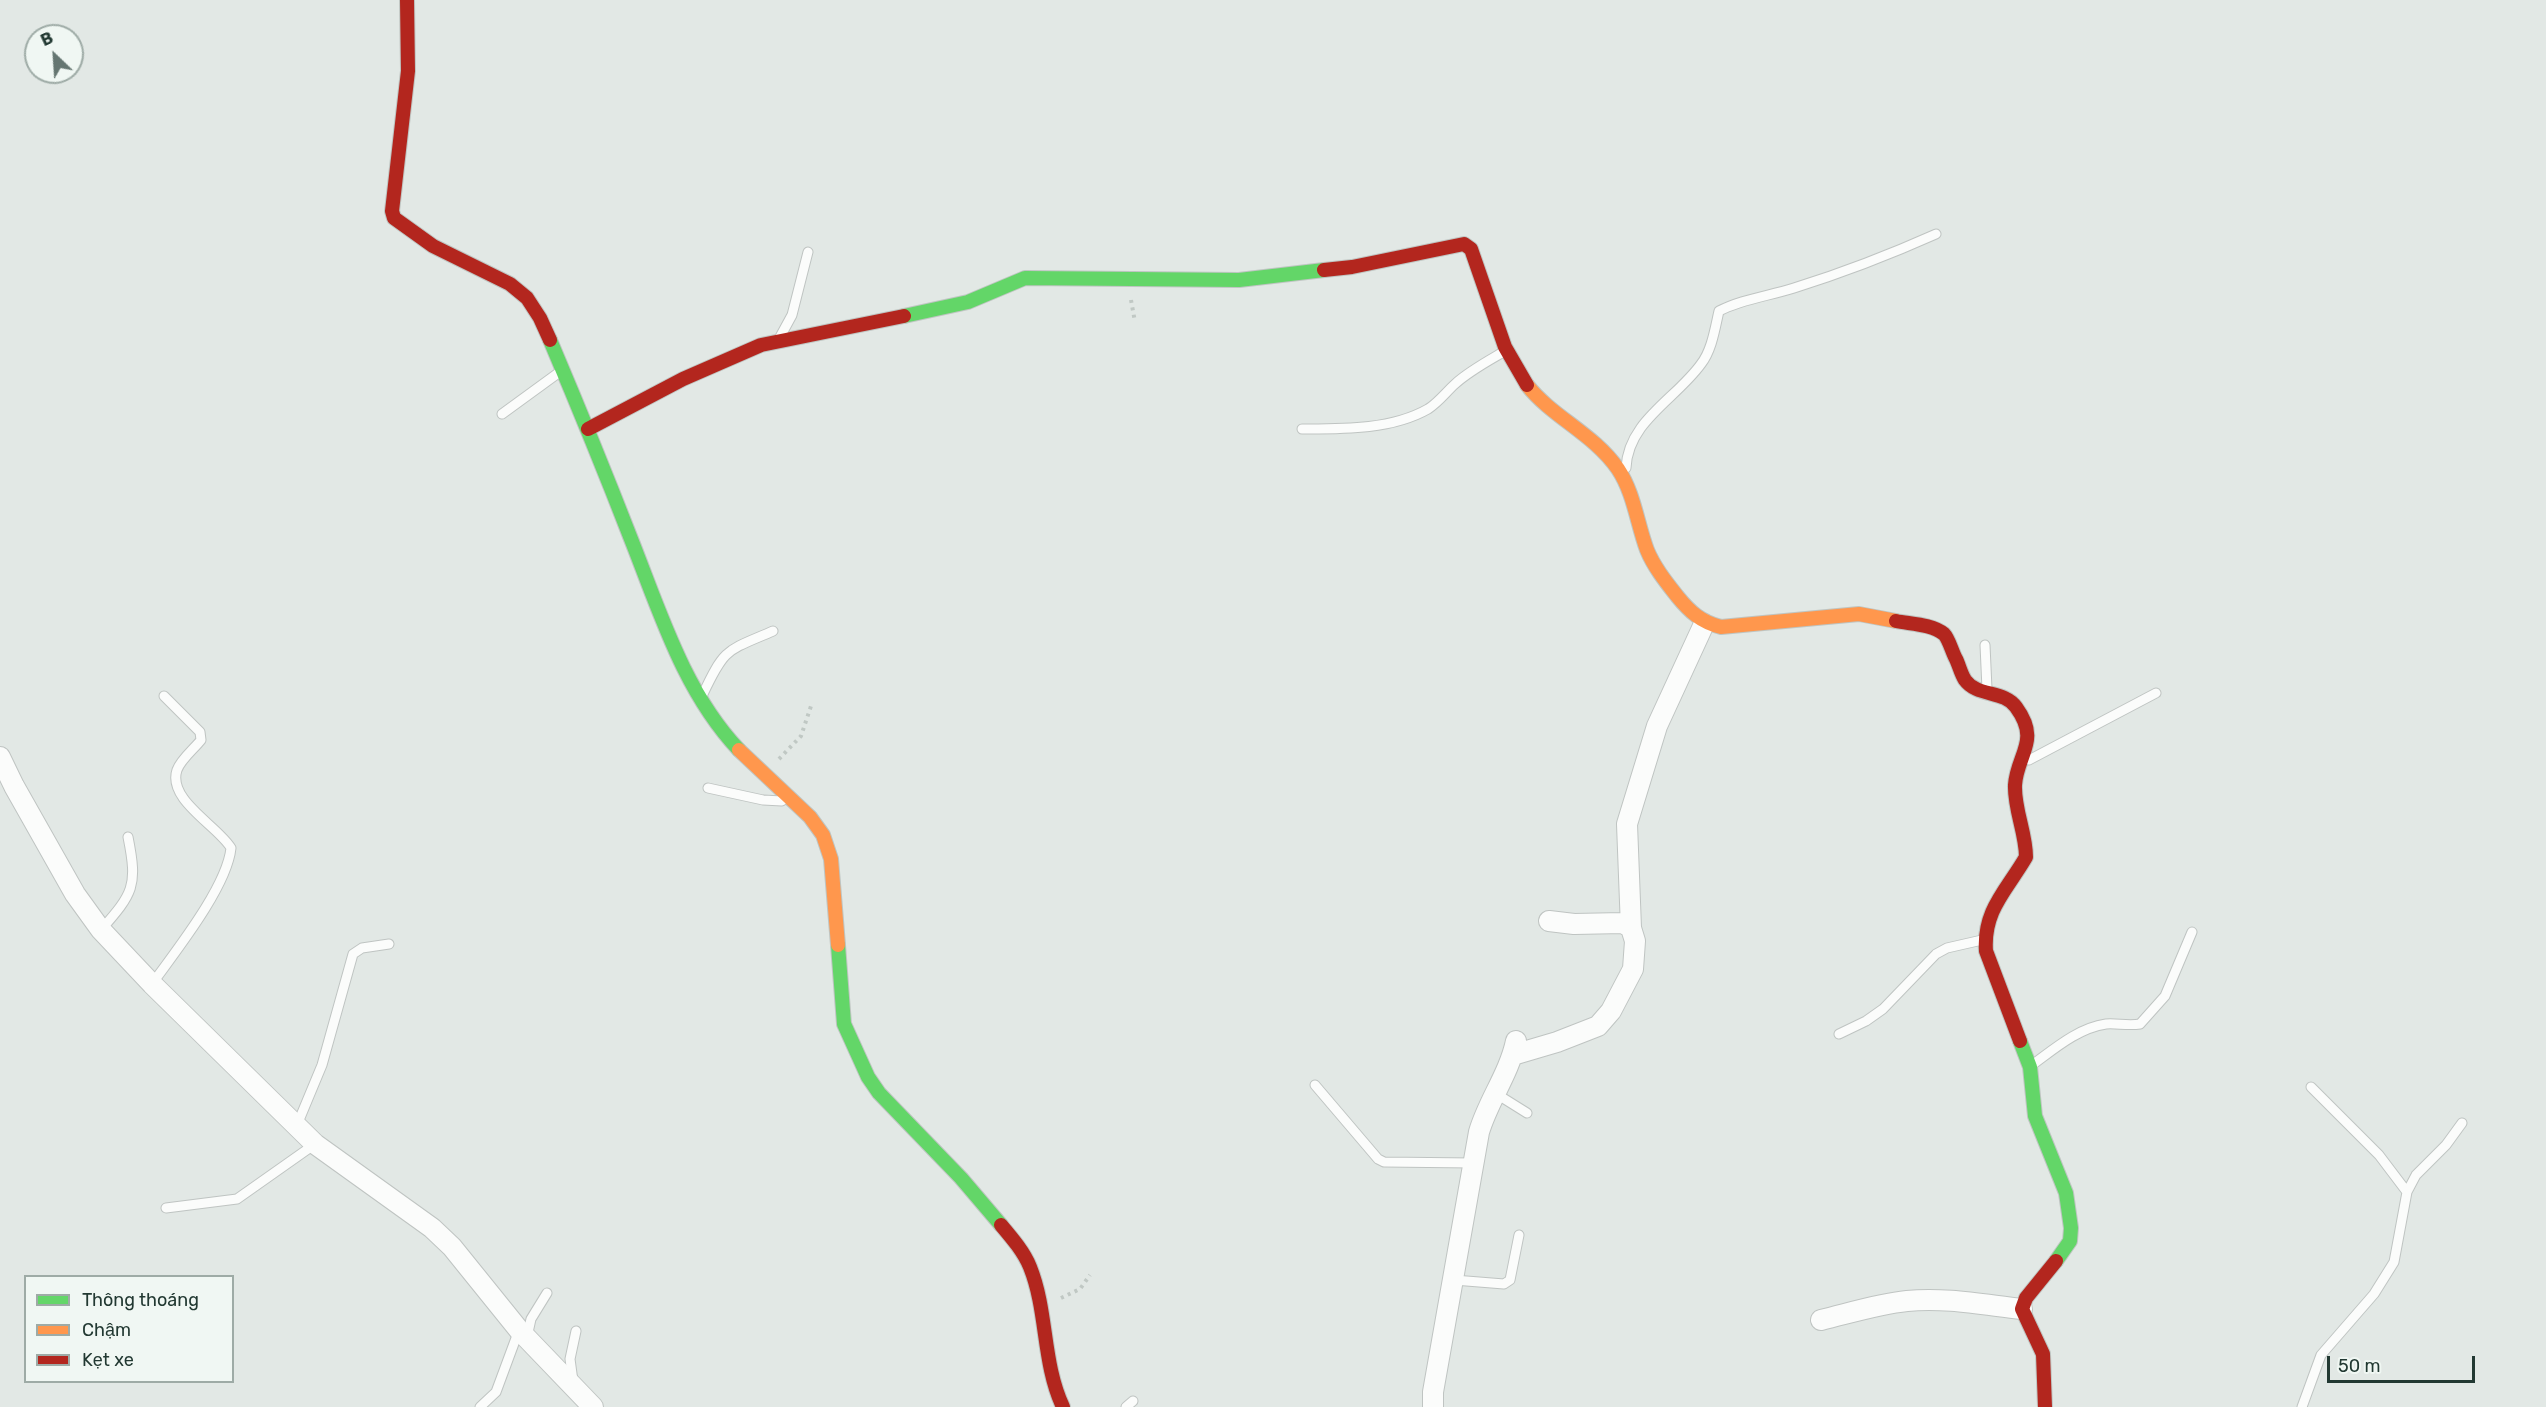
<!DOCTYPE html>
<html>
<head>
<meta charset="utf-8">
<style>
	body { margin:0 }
	#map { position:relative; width:2546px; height:1407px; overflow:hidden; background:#e2e8e5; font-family:Rubik,sans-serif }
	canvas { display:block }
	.legend { position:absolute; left:24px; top:1275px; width:210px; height:108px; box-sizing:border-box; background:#f0f7f3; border:2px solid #9eaba6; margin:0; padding:8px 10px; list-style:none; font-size:18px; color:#223932 }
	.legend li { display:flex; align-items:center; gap:12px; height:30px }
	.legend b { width:30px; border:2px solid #9eaba6 }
	.north { position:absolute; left:24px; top:24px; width:60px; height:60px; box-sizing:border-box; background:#f0f7f3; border:2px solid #9eaba6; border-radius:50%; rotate:335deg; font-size:16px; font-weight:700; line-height:24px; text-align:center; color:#223932 }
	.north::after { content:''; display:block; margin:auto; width:21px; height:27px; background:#657671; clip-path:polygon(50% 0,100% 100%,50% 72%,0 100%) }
	.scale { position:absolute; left:2327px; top:1356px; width:148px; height:27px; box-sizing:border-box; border:3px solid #223932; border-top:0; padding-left:8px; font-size:18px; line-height:21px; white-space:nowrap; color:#223932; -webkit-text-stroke:4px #f0f7f3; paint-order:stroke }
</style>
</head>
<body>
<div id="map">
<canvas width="2546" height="1407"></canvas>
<ul class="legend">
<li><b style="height:8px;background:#63d668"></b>Thông thoáng</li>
<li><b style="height:8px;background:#ff974d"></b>Chậm</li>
<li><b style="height:8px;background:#b3261e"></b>Kẹt xe</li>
</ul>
<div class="north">B</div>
<div class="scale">50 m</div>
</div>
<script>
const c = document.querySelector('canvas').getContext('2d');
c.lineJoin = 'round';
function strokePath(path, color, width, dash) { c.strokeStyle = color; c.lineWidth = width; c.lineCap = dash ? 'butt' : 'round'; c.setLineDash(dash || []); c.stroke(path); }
const path = new Path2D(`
	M1131,300L1135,322
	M779,759L801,736L811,706
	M1061,1298L1080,1289L1090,1275`);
const lane = new Path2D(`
	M780,337L792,315L808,252
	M502,414L561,371
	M1302,429C1342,429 1391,430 1428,409C1439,402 1446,392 1455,384C1469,371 1488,361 1505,351
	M1626,468C1628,421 1676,399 1701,364C1712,350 1715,328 1719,311C1742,299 1769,296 1794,288C1842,273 1889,255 1936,234
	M1985,645L1987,689
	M703,694C725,647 727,651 773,631
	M2029,760L2156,693
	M708,788L763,800L782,801
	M101,930C133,893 138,887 128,837
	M152,984C175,952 227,887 231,848C218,826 167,800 177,770C181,759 194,749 201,740L200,732L164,696
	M1839,1034L1866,1021L1883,1009L1936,954L1947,948L1982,940
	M2032,1065C2054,1049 2078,1028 2106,1024C2116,1023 2128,1026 2140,1024L2165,996L2192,932
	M1315,1085L1378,1159L1384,1162L1473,1163
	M2311,1087L2379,1155L2407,1192
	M1495,1093L1527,1113
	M297,1125L322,1065L353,954L362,948L389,944
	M166,1208L237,1199L315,1144
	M1454,1280L1504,1284L1510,1280L1519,1235
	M527,1337L531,1319L547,1293
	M573,1381L570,1359L576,1331
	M480,1407L496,1392L519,1330
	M1126,1407L1133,1401
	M2302,1407L2321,1355L2374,1294L2394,1262L2407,1192L2416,1175L2446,1145L2462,1123`);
const street = new Path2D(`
	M0,757L14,786L75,894L101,930L152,984L315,1144L432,1228L452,1247L519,1330L593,1407
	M1631,928L1627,824L1657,726L1704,624
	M1513,1055L1557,1042L1598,1026L1611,1011L1633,969L1635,941L1631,928L1623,923L1574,924L1549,921
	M1821,1320C1850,1313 1878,1304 1907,1301C1945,1297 1985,1305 2022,1309
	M1433,1407V1392L1479,1132C1488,1101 1509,1074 1516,1041`);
const fast = new Path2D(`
	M904,316L968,302L1025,278L1239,280L1324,270
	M550,340C578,406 605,472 631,539C660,612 684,692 739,750
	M838,945L844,1024L868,1077L879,1093L961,1178L1001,1225
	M2020,1041L2030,1067L2035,1116L2066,1193L2071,1228L2070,1241L2056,1261`);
const slow = new Path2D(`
	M1527,385C1552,417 1594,434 1618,469C1634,493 1637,523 1647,550C1654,567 1666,582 1677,596C1690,612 1701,622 1721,627L1859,614L1896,621
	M739,750L810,817L823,835L831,859L838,945`);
const jam = new Path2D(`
	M407,0L408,71L392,211L394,218L433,246L510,284L527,298L540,318L550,340
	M1324,270L1352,267L1464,244L1471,249L1505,347L1527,385
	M588,429L683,379L761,345L904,316
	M1896,621C1910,624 1932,624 1944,634C1949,639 1952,652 1956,659C1959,665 1961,674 1965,680C1977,697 2004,690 2016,707C2041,741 2017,754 2015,785C2014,809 2026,833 2026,857C2007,890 1983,910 1986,951L2020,1041
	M1001,1225C1012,1238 1024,1252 1030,1267C1048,1312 1042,1362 1063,1407
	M2045,1407L2043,1354L2022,1309L2026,1298L2056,1261`);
strokePath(lane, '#bfc4c2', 11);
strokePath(street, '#bfc4c2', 22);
strokePath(fast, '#bfc5c2', 16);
strokePath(slow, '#bfc5c2', 16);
strokePath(jam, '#bfc5c2', 16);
strokePath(path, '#c0c8c4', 4, [3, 4.5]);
strokePath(lane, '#fbfcfb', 9);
strokePath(street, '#fbfcfb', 20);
strokePath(fast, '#63d668', 14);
strokePath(slow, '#ff974d', 14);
strokePath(jam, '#b3261e', 14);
</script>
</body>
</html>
